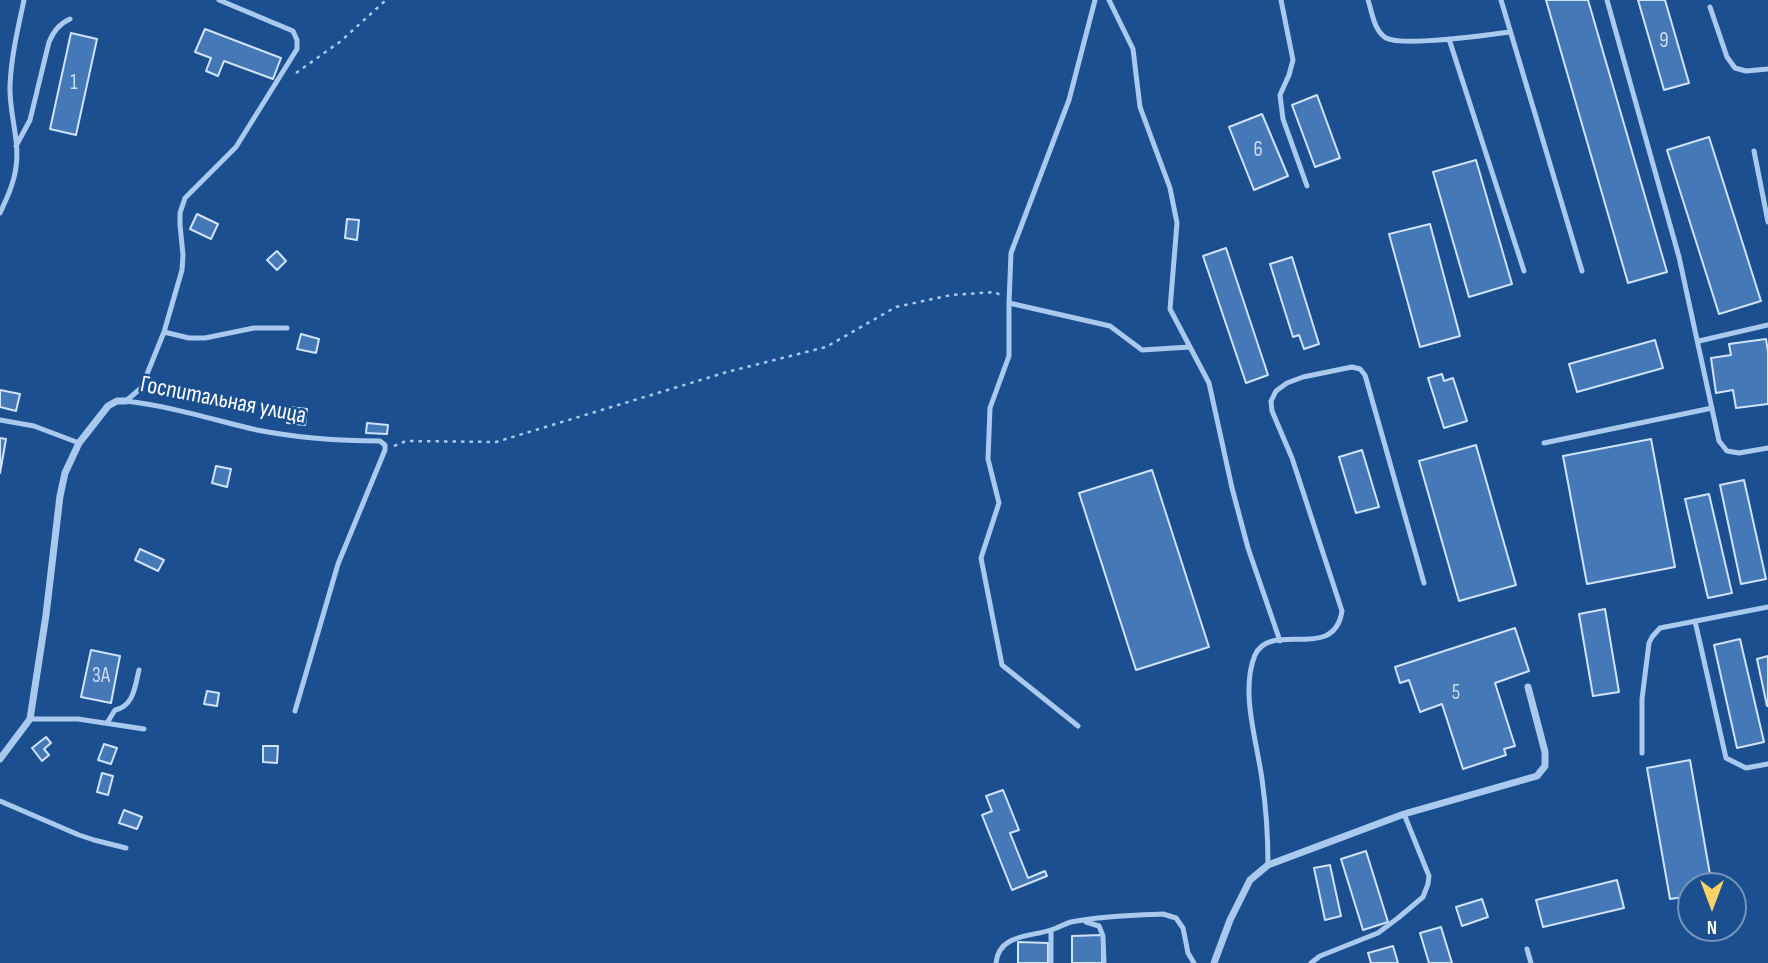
<!DOCTYPE html>
<html>
<head>
<meta charset="utf-8">
<style>
	body { margin:0 }
	#map { position:relative; width:1768px; height:963px; overflow:hidden; background:#1b4f8f; font-family:"Sofia Sans Condensed",sans-serif }
	canvas { display:block }
	.north { position:absolute; left:1677px; top:872px; width:70px; height:70px; box-sizing:border-box; background:#1b4f8f; border:2px solid #7695bc; border-radius:50%; rotate:180deg; font-size:19px; font-weight:700; line-height:28px; text-align:center; color:#fff }
	.north::after { content:''; display:block; margin:auto; width:24px; height:32px; background:#ffd166; clip-path:polygon(50% 0,100% 100%,50% 72%,0 100%) }
</style>
</head>
<body>
<div id="map">
<canvas width="1768" height="963"></canvas>
<div class="north">N</div>
</div>
<script>
const c = document.querySelector('canvas').getContext('2d');
c.lineJoin = 'round';
function fillPath(path, color) { c.fillStyle = color; c.fill(path, 'evenodd'); }
function strokePath(path, color, width, dash) { c.strokeStyle = color; c.lineWidth = width; c.lineCap = dash ? 'butt' : 'round'; c.setLineDash(dash || []); c.stroke(path); }
function label(font, color, halo, rows, align = 'center') {
  c.font = font + ' "Sofia Sans Condensed",sans-serif'; c.lineWidth = 5; c.setLineDash([]); c.textBaseline = 'middle'; c.strokeStyle = halo; c.fillStyle = color; for (const [text, x, y, turn = 0] of rows) {
    c.save(); c.translate(x, y); c.rotate((+turn || 0) * Math.PI / 180); c.textAlign = isNaN(turn) ? turn : align; if (halo) c.strokeText(text, 0, 0); c.fillText(text, 0, 0); c.restore();
  }
}
const building = new Path2D(`
	M1546,0H1588L1667,272L1628,283Z
	M1638,0H1665L1689,83L1664,90Z
	M205,29L281,58L273,79L224,61L218,76L206,71L211,58L195,52Z
	M71,33L97,39L76,135L50,129Z
	M1317,95L1340,158L1315,167L1292,105Z
	M1262,114L1288,176L1254,190L1229,127Z
	M1709,137L1761,301L1719,314L1667,150Z
	M1476,160L1512,284L1469,297L1433,172Z
	M197,214L218,224L211,239L190,229Z
	M347,219L359,220L357,240L345,238Z
	M1430,224L1460,336L1420,347L1389,234Z
	M1226,248L1268,375L1246,383L1203,256Z
	M277,251L286,261L277,270L267,260Z
	M1292,257L1319,344L1304,349L1299,335L1293,337L1270,264Z
	M301,334L319,339L316,353L297,349Z
	M1766,339L1768,352V404L1736,408L1733,390L1716,393L1711,358L1731,355L1729,344Z
	M1655,340L1663,368L1577,392L1569,364Z
	M1442,374L1444,381L1453,378L1467,421L1444,428L1428,378Z
	M0,390L20,394L16,411L0,407Z
	M289,407L307,409L305,425L287,423Z
	M367,423L388,425L387,434L366,433Z
	M0,438L6,439L0,473Z
	M1651,439L1675,567L1587,584L1563,456Z
	M1476,445L1516,585L1459,601L1419,461Z
	M1362,450L1379,507L1356,513L1339,457Z
	M216,466L231,469L227,487L212,483Z
	M1152,470L1209,647L1136,670L1079,493Z
	M1744,480L1766,579L1741,584L1720,485Z
	M1709,494L1732,593L1708,598L1685,499Z
	M140,549L164,560L158,571L135,560Z
	M1605,609L1619,692L1593,696L1579,614Z
	M1515,628L1529,671L1495,683L1515,746L1504,749L1506,755L1463,769L1442,704L1420,712L1409,680L1400,683L1395,667Z
	M1740,639L1764,742L1737,748L1714,645Z
	M91,650L120,656L111,703L81,697Z
	M1768,656V706H1767L1757,659Z
	M207,691L219,693L217,706L204,704Z
	M46,737L51,743L44,749L49,755L42,761L32,748Z
	M104,744L117,748L111,764L98,760Z
	M263,746H278L277,763L263,762Z
	M1690,760L1712,886H1691V896L1670,899L1647,768Z
	M102,773L113,776L108,795L97,792Z
	M1003,790L1019,830L1010,833L1028,878L1045,871L1047,876L1012,890L982,815L992,811L986,796Z
	M124,810L142,817L137,829L119,823Z
	M1366,851L1388,922L1363,930L1341,859Z
	M1330,865L1341,916L1325,920L1314,868Z
	M1617,880L1624,908L1543,927L1536,900Z
	M1482,899L1488,917L1462,926L1456,907Z
	M1441,927L1452,963H1429L1420,933Z
	M1102,935V963H1072V936Z
	M1018,942L1048,943V963H1018Z
	M1393,946L1398,963H1371L1368,953Z`);
const path = new Path2D(`
	M296,73L341,41L386,0
	M394,446L406,441L496,442L727,372L826,347L896,307L951,295L995,292L1000,295`);
const service = new Path2D(`
	M1095,0L1069,100L1011,253L1009,303L1110,326L1142,350L1190,347
	M1109,0L1133,49L1140,107L1170,188L1177,223L1170,309L1209,383L1232,488L1248,548L1280,641
	M1281,0L1293,60L1289,75L1280,95L1283,119L1307,186
	M1368,0C1372,12 1374,31 1386,38C1403,47 1488,35 1510,32
	M1501,0L1582,271
	M1607,0L1679,257L1719,441L1727,451L1739,453L1768,448
	M1710,7L1727,57L1735,68L1746,71L1768,69
	M1449,39L1524,271
	M16,146L30,120L49,42C54,31 59,24 70,19
	M1754,151L1768,222
	M0,213C7,198 14,183 16,167C20,140 9,113 10,86C11,57 18,28 24,0
	M1009,303V356L990,408L988,459L999,503L981,558L1002,665L1078,726
	M164,332L189,338H205L254,328H287
	M1699,341L1768,325
	M126,401C170,406 214,420 257,430C298,438 338,441 380,441L385,445V450L338,564L295,711
	M126,401L141,388L145,379L164,332L182,270L183,255L180,225V213L185,198L236,147L297,49V40L293,31L219,0
	M0,420L34,426L79,443
	M1544,443L1712,408
	M1695,621L1726,758L1746,768L1768,764
	M30,719H78L144,729
	M107,723L115,710C134,706 135,686 139,670
	M1642,753V699L1649,643L1652,637L1660,628L1768,607
	M0,801L79,835L94,840L126,848
	M1268,865C1268,836 1266,807 1262,779C1257,742 1240,691 1255,655C1271,620 1334,663 1342,611L1292,458L1272,411L1271,401L1276,391L1287,383L1303,377L1352,367L1360,369L1365,375L1424,583
	M1086,922L1099,926L1103,936L1104,963
	M1051,931V963
	M1527,949L1531,963
	M996,963C999,934 1030,937 1051,930C1058,928 1064,924 1071,922C1099,916 1135,915 1163,914L1176,918L1183,928L1188,953L1194,963
	M1311,963L1320,956L1378,933L1398,918L1423,897L1428,884L1429,876L1404,814`);
const minor = new Path2D(`
	M0,759L30,719L46,615L60,496L65,473L79,443L108,406L117,401H126
	M1214,963L1230,920L1250,880L1268,865L1404,814L1537,776L1545,766V752L1528,687`);
const numberNames = [
	["9",1664,42],
	["1",74,84],
	["6",1258,151],
	["3А",101,677],
	["5",1456,694]
];
const streetNames = [
	["Госпитальная улица",223,401,11]
];
fillPath(building, '#4478b7');
strokePath(building, '#cfe3fa', 2);
strokePath(path, '#a9c9ee', 2.5, [3.5, 5]);
strokePath(service, '#a9c9ee', 5);
strokePath(minor, '#a9c9ee', 7);
label('21px', '#d0dded', null, numberNames);
label('24px', '#fff', '#1b4f8f', streetNames);
</script>
</body>
</html>
